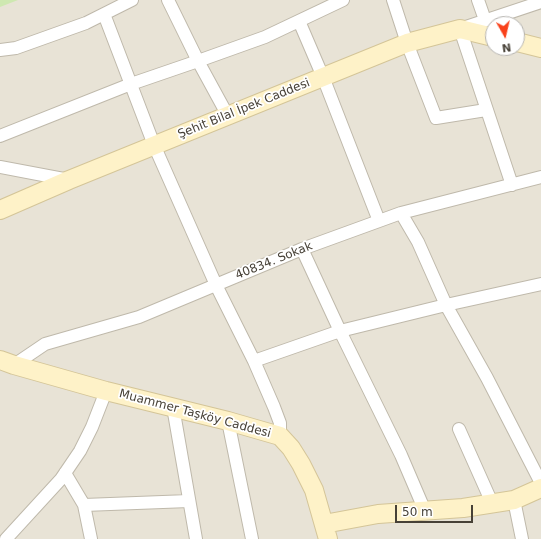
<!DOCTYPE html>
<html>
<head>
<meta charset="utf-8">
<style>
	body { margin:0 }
	#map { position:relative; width:541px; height:539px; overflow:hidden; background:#f4f1e8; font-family:"DejaVu Sans",sans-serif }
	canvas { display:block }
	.north { position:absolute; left:485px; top:16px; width:40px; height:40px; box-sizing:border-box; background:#fff; border:1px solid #b5b3af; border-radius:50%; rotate:172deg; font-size:11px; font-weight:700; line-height:16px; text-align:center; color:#474137 }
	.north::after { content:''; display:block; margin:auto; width:14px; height:18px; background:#f9411a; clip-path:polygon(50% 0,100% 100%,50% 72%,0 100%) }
	.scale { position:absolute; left:395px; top:505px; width:78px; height:18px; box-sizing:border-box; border:2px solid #474137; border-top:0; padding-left:5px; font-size:12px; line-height:14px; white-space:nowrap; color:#474137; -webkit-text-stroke:3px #fff; paint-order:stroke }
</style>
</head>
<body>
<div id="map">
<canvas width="541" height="539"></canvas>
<div class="north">N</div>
<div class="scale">50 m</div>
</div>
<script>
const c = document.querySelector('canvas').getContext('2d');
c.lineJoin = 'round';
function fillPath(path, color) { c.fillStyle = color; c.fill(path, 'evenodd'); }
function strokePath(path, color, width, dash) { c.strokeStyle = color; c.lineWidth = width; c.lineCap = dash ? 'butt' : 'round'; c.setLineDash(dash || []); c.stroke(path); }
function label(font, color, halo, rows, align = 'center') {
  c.font = font + ' "DejaVu Sans",sans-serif'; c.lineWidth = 3.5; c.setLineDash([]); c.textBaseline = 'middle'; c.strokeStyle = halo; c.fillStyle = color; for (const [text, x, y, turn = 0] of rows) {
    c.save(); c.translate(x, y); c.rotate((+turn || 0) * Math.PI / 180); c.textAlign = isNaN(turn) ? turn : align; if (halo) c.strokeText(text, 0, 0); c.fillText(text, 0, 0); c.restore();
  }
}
const residential = new Path2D(`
	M0,0H541V539H0ZM493,24H517V48H493Z`);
const green = new Path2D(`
	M0,0H18L0,7Z`);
const street = new Path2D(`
	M168,0L198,61L228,116
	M393,0L407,43L436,118L486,110
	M478,0L485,20
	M104,14L154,145L216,285L254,361L274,407L280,423V436
	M299,21L323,77L379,221
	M0,50L16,48L86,23L132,0
	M0,136L131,84L198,61L265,37L343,0
	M0,167L69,180
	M512,185L460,29L541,2
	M401,213L418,242L446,305L487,378L541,483
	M302,249L340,331L401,455L425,511
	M254,361L340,331L446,305L541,284
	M14,365L45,344L139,317L302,249L401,213L541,177
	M173,407L196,539
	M228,421L252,539
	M459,429L492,503
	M65,473L84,505L91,539
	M514,500L522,539
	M84,505L189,501
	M6,539L61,479L80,451L92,427L106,391`);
const secondary = new Path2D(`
	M517,42L541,48
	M0,210L69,180L407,43L460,29L493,37
	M0,360L14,365L106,391L228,421L280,436L291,448L301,464L314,490L328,539
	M324,524L378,514L463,508L514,500L541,488`);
const streetNames = [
	["Şehit Bilal İpek Caddesi",244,109,-22],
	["40834. Sokak",274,261,-22],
	["Muammer Taşköy Caddesi",195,414,15]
];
fillPath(residential, '#e8e3d6');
fillPath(green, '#cee8b1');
strokePath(street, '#bfb9ab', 14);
strokePath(secondary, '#d4c598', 20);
strokePath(street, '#fff', 12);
strokePath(secondary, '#fef2c8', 18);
label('12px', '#474137', '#fff', streetNames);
</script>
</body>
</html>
